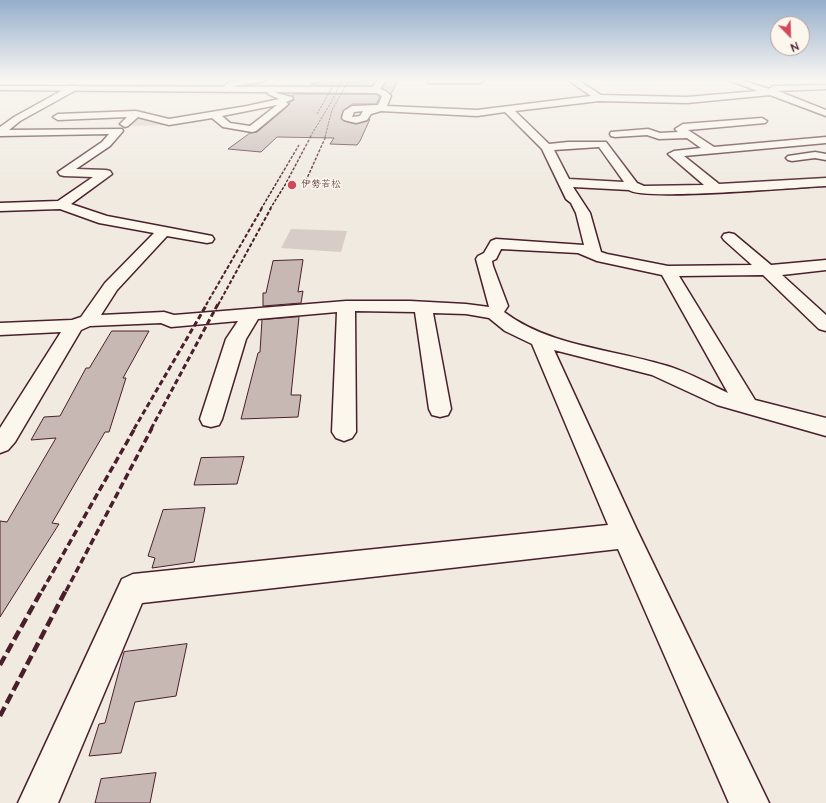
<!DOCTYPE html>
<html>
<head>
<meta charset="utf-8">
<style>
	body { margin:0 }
	#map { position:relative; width:826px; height:803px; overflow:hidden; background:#f0eae0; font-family:"Architects Daughter",sans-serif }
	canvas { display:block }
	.north { position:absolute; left:770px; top:16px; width:40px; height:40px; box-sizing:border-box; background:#fbf7ec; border:1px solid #b4a19f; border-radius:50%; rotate:157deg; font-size:11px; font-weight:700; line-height:16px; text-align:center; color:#4a1f2b }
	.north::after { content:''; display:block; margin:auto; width:14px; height:18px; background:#d1495b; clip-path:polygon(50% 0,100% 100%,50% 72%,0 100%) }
</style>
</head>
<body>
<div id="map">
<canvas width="826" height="803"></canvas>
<div class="north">N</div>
</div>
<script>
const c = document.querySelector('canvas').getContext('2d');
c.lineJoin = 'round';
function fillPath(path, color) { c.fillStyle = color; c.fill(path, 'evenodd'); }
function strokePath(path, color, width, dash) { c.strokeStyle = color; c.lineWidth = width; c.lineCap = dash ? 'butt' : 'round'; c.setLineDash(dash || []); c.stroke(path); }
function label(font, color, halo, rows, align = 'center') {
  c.font = font + ' "Architects Daughter","Klee One",sans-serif'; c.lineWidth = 3; c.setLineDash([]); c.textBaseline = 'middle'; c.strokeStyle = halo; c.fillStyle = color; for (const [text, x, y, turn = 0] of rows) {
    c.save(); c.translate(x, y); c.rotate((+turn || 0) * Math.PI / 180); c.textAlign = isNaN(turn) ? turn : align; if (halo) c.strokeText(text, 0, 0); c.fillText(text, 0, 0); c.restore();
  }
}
const green = new Path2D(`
	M143,117L158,121L166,125L127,126L136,118Z
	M291,229L347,231L341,252L281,248Z`);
const building = new Path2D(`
	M360,80L376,81L372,86L310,85L316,82H359Z
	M387,81H398L391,94L382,88Z
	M295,94H376L380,97L376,104H352L343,111L341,118L344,121L356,124L367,121L370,119L360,141L357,145L330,144L334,138L277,137L261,152L228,149L250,133L257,132L287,107L290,104L289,103L294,100L292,96Z
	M303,260L298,292L303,291L301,303L263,306V293H266L273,261Z
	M299,317L291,395H301L298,417L241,419L258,353L260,352L262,320Z
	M112,331H149L123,378H126L109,432H105L52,523L59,524L0,617V521L7,522L56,438L31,440L44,417L60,416L86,368H89Z
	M244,457L237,484L194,485L201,458Z
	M205,508L194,562L152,568L155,558L148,556L163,510Z
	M187,644L176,696L135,702L121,753L89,756L99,724L105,723L124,652Z
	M156,773L150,803H95L101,779Z`);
const minor = new Path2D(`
	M242,80H266L262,82L234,86L225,92L221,89L229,82Z
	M428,80H484V81L480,83H429Z
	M568,80H578L601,95L687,97L758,91L728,80H741L769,89L773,86L826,85V89L778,91L826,110V116L770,95L687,103L599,101L515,111L549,144L568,142H606L637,183L644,186L704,185L668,154L674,151L701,148L687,138L659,139L647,135L615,137L611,136L610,134L611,132L648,129L660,133L678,132L675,129L683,124L762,118L767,121L765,123L688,130L714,147L826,137V143L684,156L719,184L826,178V186C800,187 641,201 629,190L573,187L590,213L601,252L607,254L668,266L752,265L724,240L722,237L724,234L729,233L734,234L771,265L826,260V270L782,275L826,315V331L819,329L763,275L679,276L755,400L826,418V436L717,405L652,375L554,350L636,528L769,803H729L618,549L142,603L58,803H18L122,579L133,574L608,525L532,344L505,331L489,318L466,314L433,313L451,409L448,415L440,417L432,415L429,409L415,312L355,311L356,432L352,438L344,441L336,438L332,432L337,312L258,319L246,339L222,419L219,425L211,427L203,425L200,419L226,339L238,321L171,327L161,323L90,326L81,330L15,442L8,450L0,453V428L61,332L0,335V323L72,320L81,317L105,283L154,233L99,223L60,209L0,211V203L58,201L93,177L64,176L60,175L58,172L102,142L109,134L0,136V127L14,117L70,86H76L77,88L76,90L20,121L9,130L122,129L123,131L110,146L76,169L106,170L110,171L112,174L71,204L107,216L207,235L212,236L214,239L212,242L207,243L167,236L117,290L101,315L164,312L174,315L346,301H410L466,304L489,307L476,259L478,256L484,253L491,241L496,239L584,245L576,213L571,203L566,199L542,149L505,112L477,116L381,111L371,114L367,120L356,123L344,120L342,118L344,111L352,106L378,105L382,96L371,90L372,88C379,87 387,91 391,96L387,106L477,110L591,96ZM363,111L360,116L352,117L354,112ZM599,147L624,182L569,179L554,150ZM501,249L578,253L597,261L662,275L728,393C707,383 686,371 664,365C611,349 549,346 504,312L508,306L493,266L492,261L496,259Z
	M272,86L275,87L276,93L292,97L293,99L286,102L288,104L286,106L256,131L252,132L223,127L212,118L169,125L138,117L128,126L125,127L120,124L127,117L58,120L53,117L58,114L136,111L169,119L247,106L279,99L268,94V89ZM277,105L250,126L230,123L222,116Z
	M815,152L826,154V160L815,158L792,161L788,160L786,158L788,156Z`);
const major = new Path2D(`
	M378,80H386L378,92L375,93L0,90V86L373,87Z`);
const railFar5 = new Path2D(`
	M317,114L333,86
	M310,137L332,101L342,80
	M325,137L332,110L349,80`);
const railFar4 = new Path2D(`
	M304,185L326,136
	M261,209L299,145
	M270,209L285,185L311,136`);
const railFar3 = new Path2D(`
	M206,305L262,208
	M218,305L271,208`);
const railFar2 = new Path2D(`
	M134,429L207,304
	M151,429L218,304`);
const railFar1 = new Path2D(`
	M42,591L135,428
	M66,591L152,428`);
const rail = new Path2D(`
	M0,665L42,590
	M0,716L66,590`);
const markers = [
	[292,185,5,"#d1495b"]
];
const farPoinames = [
	["伊勢若松",301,185]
];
fillPath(green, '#d8ccc6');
fillPath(building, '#c8b8b3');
strokePath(building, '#4a1f2b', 1);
strokePath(minor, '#4a1f2b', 3);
strokePath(major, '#4a1f2b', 3);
fillPath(minor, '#fbf7ec');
fillPath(major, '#fbf7ec');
strokePath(railFar5, '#4a1f2b', 1, [2.5, 1]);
strokePath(railFar4, '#4a1f2b', 1.5, [3, 1.5]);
strokePath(railFar3, '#4a1f2b', 2, [4, 2]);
strokePath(railFar2, '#4a1f2b', 3, [5.5, 3]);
strokePath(railFar1, '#4a1f2b', 3.5, [7, 3.5]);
strokePath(rail, '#4a1f2b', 4.5, [10, 4.5]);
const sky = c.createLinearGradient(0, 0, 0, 193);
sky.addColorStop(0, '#95aecc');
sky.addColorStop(0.41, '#f8f6f1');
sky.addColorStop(1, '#f8f6f100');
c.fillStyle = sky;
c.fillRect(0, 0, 826, 193);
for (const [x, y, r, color] of markers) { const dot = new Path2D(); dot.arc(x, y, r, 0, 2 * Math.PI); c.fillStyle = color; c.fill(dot); strokePath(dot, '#fbf7ec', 1.5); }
label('10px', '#4a1f2b', '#fbf7ec', farPoinames, 'left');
</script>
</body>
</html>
